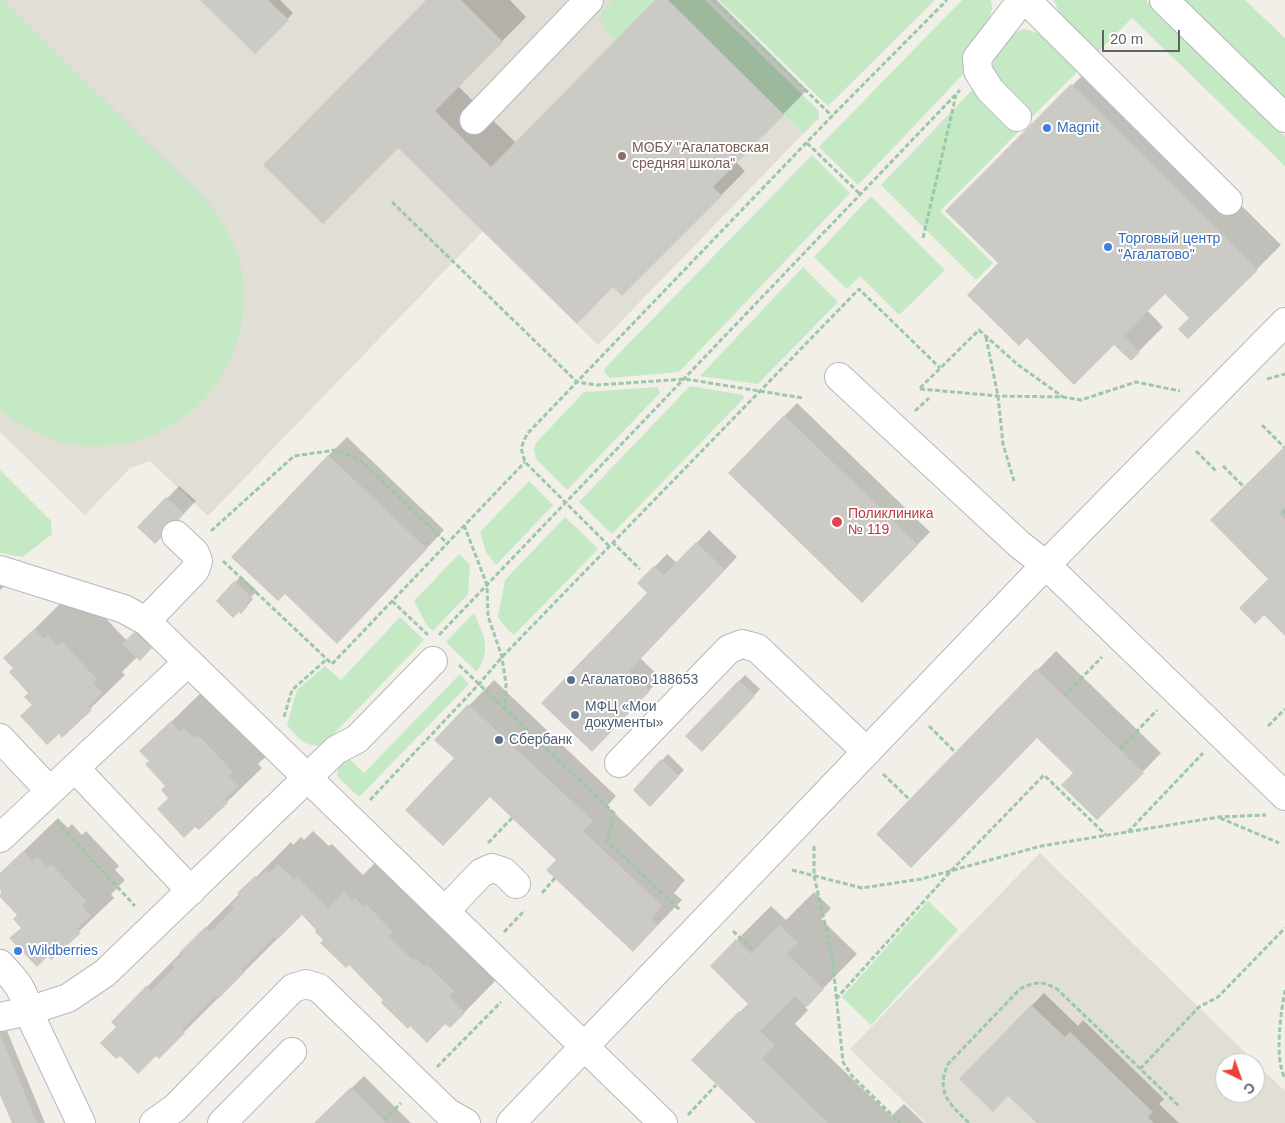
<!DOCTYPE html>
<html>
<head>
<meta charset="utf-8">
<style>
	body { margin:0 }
	#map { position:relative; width:1285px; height:1123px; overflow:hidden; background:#f1efe8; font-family:Helvetica,sans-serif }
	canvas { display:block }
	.north { position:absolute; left:1215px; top:1053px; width:50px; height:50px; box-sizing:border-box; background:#fff; border:1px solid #bfc1c3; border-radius:50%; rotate:138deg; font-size:14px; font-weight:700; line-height:20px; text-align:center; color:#5f6368 }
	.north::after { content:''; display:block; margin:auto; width:18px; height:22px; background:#ea4335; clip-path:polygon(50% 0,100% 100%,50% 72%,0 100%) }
	.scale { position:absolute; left:1102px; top:30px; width:78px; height:22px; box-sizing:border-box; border:2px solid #5f6368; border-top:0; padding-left:6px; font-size:15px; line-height:18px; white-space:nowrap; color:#5f6368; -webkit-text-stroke:4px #fff; paint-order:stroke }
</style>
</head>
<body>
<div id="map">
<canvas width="1285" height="1123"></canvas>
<div class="north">С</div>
<div class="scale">20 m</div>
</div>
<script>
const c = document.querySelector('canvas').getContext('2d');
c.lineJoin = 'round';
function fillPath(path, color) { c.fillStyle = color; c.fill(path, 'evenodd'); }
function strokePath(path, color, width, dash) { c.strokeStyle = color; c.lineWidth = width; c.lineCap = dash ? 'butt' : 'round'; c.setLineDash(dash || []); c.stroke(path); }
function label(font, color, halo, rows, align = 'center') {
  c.font = font + ' Helvetica,sans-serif'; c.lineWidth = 4; c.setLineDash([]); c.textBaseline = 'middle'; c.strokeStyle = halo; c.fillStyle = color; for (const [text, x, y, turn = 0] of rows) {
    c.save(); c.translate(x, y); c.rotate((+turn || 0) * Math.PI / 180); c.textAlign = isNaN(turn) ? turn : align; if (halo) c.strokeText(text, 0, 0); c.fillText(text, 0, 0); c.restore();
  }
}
const education = new Path2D(`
	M0,0H668L803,134L598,345L483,231L208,516L150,461L130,468L85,515L0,432Z
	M1040,853L1285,1091V1123H926L850,1049ZM1225,1063H1255V1093H1225Z`);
const green = new Path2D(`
	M0,0H3L208,202C221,220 233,238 239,259C265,358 186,455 82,446C51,443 25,428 0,410Z
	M613,0H655L615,41C598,24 595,17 613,0Z
	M668,0H705L814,106L819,112V118L803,134Z
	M719,0H935L828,106Z
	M962,0H991L992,8L989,20L967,70L858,185L819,147Z
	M1054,0H1146L1285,136V166L1132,18L1097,53L1060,15Z
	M1178,0H1245L1285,38V103Z
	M1024,29L1038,33L1077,72L1032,117C1014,99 978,77 1000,49C1007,39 1012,34 1024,29Z
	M975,87L1019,131L940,211L993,263L976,280L881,185Z
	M812,155L850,193L679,372L610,378L606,375L604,371L606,367Z
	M871,196L945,270L899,315L860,276L847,289L814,257Z
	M803,267L838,302L758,384L700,376Z
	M690,386L743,395L744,398L612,534L579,502Z
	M658,387L660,393L567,490L537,460L534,451L536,443L584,392Z
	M0,470L51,521L52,534L23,557L0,553Z
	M529,481L553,505L496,565L486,552L480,532Z
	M565,517L598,549L514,635L506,628L498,617L505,580Z
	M459,554L470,565L468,594L433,631L426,624L414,601Z
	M474,613C484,637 492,647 477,672L446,642Z
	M400,617L424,640L324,744C304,749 299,738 287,725L297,690L325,666L341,680Z
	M460,674L469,684L359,797L337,776L340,763L346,756L364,773Z
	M928,901L958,930L871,1025L842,997Z`);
const shadow = new Path2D(`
	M202,0H280L293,13L255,52Z
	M427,0H510L526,17L458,86L516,143L657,0H717L807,90L736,162L745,171L647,270L613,286L398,146Z
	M1097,61L1281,245L1188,338L1190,318L1165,292L1147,310L1163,327L1131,359L1114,343L1000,263L946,211Z
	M797,403L930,532L862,601L729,473Z
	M347,437L444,530L355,624L328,456Z
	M1285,448V634L1270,578Z
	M179,486L196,501L168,530L139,527Z
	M709,530L737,557L640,658L661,678L604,738L649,593L639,583L667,554L677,563Z
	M241,576L257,591L251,597L253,599L247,606L217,601Z
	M0,579L6,585L0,590Z
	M69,595L97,609L127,641L141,627L157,642L140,659L137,657L122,672L125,675L62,736L33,705L30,693L14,668L5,658Z
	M1056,651L1161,753L1097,819L1075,773L1037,737L878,834Z
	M745,675L760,689L702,751L686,736Z
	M494,680L616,796L607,806L685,880L674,893L682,900L633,951L558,860L436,740Z
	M206,688L272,751L258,764L262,768L199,829L170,797L166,785L150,761L141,751Z
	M668,754L684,770L650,805L634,790Z
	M58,818L68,828L72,824L82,835L86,831L119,866L115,870L125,880L111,894L114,898L51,958L22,927L19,915L0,895L3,891L0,887V874Z
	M313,831L329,846L332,844L363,875L379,859L499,977L450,1027L445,1023L385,1000L325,940L318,930L302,914L159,1057L112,1022L291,842L293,845L301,837L304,840Z
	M814,892L831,908L821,919L857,954L805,1007L808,1010L795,1024L891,1116L904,1104L924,1123H758L693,1060L749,1003L737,940L771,906L786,920Z
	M1044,993L1078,1026L1083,1020L1164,1099L1159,1104L1179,1123H1039L1008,1094L961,1079Z
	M7,1031L45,1123H13L0,1092V1032Z
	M364,1076L411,1123H316Z`);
const building = new Path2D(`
	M200,0H268L289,20L255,54Z
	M426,0H461L503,42L435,111L491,167L655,0H668L784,115L713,187L722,196L622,296L613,287L577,324L398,148L323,224L263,165Z
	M1071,84L1258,270L1188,339L1178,329L1189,318L1165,294L1123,336L1140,352L1131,361L1114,345L1074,385L1027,338L1019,346L967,295L998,263L945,211Z
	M784,415L918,545L862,603L728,473Z
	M1285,446V507L1279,513L1285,519V636L1264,615L1255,624L1239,608L1268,579L1210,520Z
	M328,455L427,549L337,644L285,594L278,601L231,557Z
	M166,497L184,514L155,544L137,527Z
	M696,542L725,570L629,671L650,691L592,752L541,703L647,593L637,583L654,566L664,575Z
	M234,581L252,598L246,604L248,606L241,614L239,612L233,618L216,601Z
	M34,629L44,639L48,635L58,646L62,642L97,679L93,683L103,693L88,707L92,710L62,738L59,734L47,745L20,716L32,705L24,697L28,693L9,672L13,668L3,658Z
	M134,632L152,648L140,661L122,644Z
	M1036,669L1144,773L1097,820L1061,785L1073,773L1037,738L911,868L876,834Z
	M739,680L755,696L702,752L685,736Z
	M468,704L593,821L583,831L662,906L651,918L658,925L633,952L546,870L556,860L490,797L443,846L405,810L454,758L434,740Z
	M171,721L180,732L184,728L194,738L198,735L233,772L229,776L239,786L225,799L228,803L199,830L195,827L184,838L157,809L168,798L161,790L165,786L145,764L149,761L139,751Z
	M661,759L679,776L650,807L633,790Z
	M23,851L33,861L37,857L47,868L51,864L86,901L82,905L91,916L77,929L81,933L51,960L48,956L37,967L9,938L21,928L13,919L17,915L0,897L1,891L0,889V873Z
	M278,864L294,880L297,877L328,908L344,892L352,901L355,898L364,907L366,904L393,932L389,936L413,960L415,958L425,967L427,965L454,991L449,996L465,1013L450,1028L445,1024L427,1043L410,1026L408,1029L381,1003L383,1000L349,965L346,968L320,943L323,940L315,932L316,930L302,915L277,940L274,937L241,970L244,973L218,999L215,997L182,1030L185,1033L159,1059L156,1056L138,1074L120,1056L116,1059L100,1043L116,1027L111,1022L146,986L151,991L175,967L172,965L182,955L179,953L205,927L210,932L234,908L231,905L240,896L237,893L255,876L258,878L266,870L269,873Z
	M779,925L798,943L787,954L824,989L807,1007L795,996L760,1031L775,1045L762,1059L828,1123H756L691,1060L739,1011L741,1013L749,1005L710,966L736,939L751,954Z
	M1031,1005L1065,1037L1070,1032L1153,1112L1148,1117L1154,1123H1037L1008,1096L993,1112L959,1079Z
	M0,1034L37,1123H12L0,1095Z
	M351,1087L386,1123H314Z`);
const path = new Path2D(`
	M713,0L832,116
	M807,143L860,194
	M392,202L577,382L597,385L685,379L803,398
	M923,238L956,95
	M986,337L998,396L1003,444L1014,481
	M1267,379L1285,374
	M920,388L979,330L1017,364L1063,397
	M920,389L998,396L1063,397L1081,400L1136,382L1180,391
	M915,411L929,398
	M1262,425L1284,447
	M1196,451L1217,472
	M1223,466L1244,487
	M1282,510L1285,513
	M464,525L487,585L488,616L502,657L506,684L505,708
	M211,531L294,456L336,450L361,461L447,543
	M612,542L640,569
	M609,546L525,462L521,448L527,434L832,116L947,0
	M223,561L332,664L525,462
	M392,601L428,635
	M439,635L960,90
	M459,665L614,813L607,841L680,910
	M1064,696L1102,657
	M284,717L292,690L327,659
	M929,726L955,752
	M1268,726L1285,709
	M1120,749L1157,710
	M883,774L909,799
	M370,800L479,684L502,657L859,289L940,368
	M1220,818L1279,843
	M56,821L135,906
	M1128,832L1203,753
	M488,843L512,818
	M814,846V876L832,955L843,1062L852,1076L900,1123
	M792,870L862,888L921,879L1041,846L1219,817L1266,815
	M542,893L555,878
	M733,931L754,951
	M504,932L525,910
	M1285,990C1281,1011 1274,1059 1285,1078
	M836,999L951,871L1044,775L1106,835
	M437,1067L501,1002
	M1140,1069L1199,1007L1218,997L1285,928
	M688,1115L716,1085
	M384,1120L401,1103
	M969,1123C950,1104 935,1093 948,1064L1020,989C1036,981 1042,981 1057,989L1179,1106`);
const minor = new Path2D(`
	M1026,0L1228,201
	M1164,0L1285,118
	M1017,117L990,90L978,71L977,58L1022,0
	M474,120L589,0
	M839,377L1020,545L1046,565L1285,796
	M0,570L124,609L146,621L663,1123
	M146,621L195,570L198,561L195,553L176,535
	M0,738L50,791
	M619,763L729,649L742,644L757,648L867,752
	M75,768L191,891
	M0,838L188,662
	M445,911L481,873L492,868L504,872L516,884
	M0,964C15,980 24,989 28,1011L81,1123
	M0,1017L28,1011L68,998L105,973L336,750L357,739L433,661
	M154,1123L175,1108L293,988L306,984L319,988L447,1112L466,1123
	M222,1123L292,1052
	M511,1123L1032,579L1285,322`);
const markers = [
	[1047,128,5,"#3f7fe0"],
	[622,156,5,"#8d6e63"],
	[1108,247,5,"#3f7fe0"],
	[837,522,6,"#e0444e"],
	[571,680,5,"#5c6f8a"],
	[575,715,5,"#5c6f8a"],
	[499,740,5,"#5c6f8a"],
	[18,951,5,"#3f7fe0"]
];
const shopNames = [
	["Magnit",1057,128],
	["Торговый центр",1118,239],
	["\"Агалатово\"",1118,255],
	["Wildberries",28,951]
];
const educationNames = [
	["МОБУ \"Агалатовская",632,148],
	["средняя школа\"",632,164]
];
const healthNames = [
	["Поликлиника",848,514],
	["№ 119",848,530]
];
const serviceNames = [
	["Агалатово 188653",581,680],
	["МФЦ «Мои",585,707],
	["документы»",585,723],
	["Сбербанк",509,740]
];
fillPath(education, '#e1ded6');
fillPath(green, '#c5e8c5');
fillPath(shadow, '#0003');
fillPath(building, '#cccac5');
strokePath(minor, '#b5b8bc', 30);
strokePath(path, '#9cc7a9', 3, [5, 2.5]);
strokePath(minor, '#fff', 28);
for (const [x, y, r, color] of markers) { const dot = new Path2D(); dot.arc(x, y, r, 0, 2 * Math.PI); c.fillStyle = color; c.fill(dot); strokePath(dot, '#fff', 2); }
label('14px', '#366cbe', '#fff', shopNames, 'left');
label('14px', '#785e54', '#fff', educationNames, 'left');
label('14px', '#be3a42', '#fff', healthNames, 'left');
label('14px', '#4e5e75', '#fff', serviceNames, 'left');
</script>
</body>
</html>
